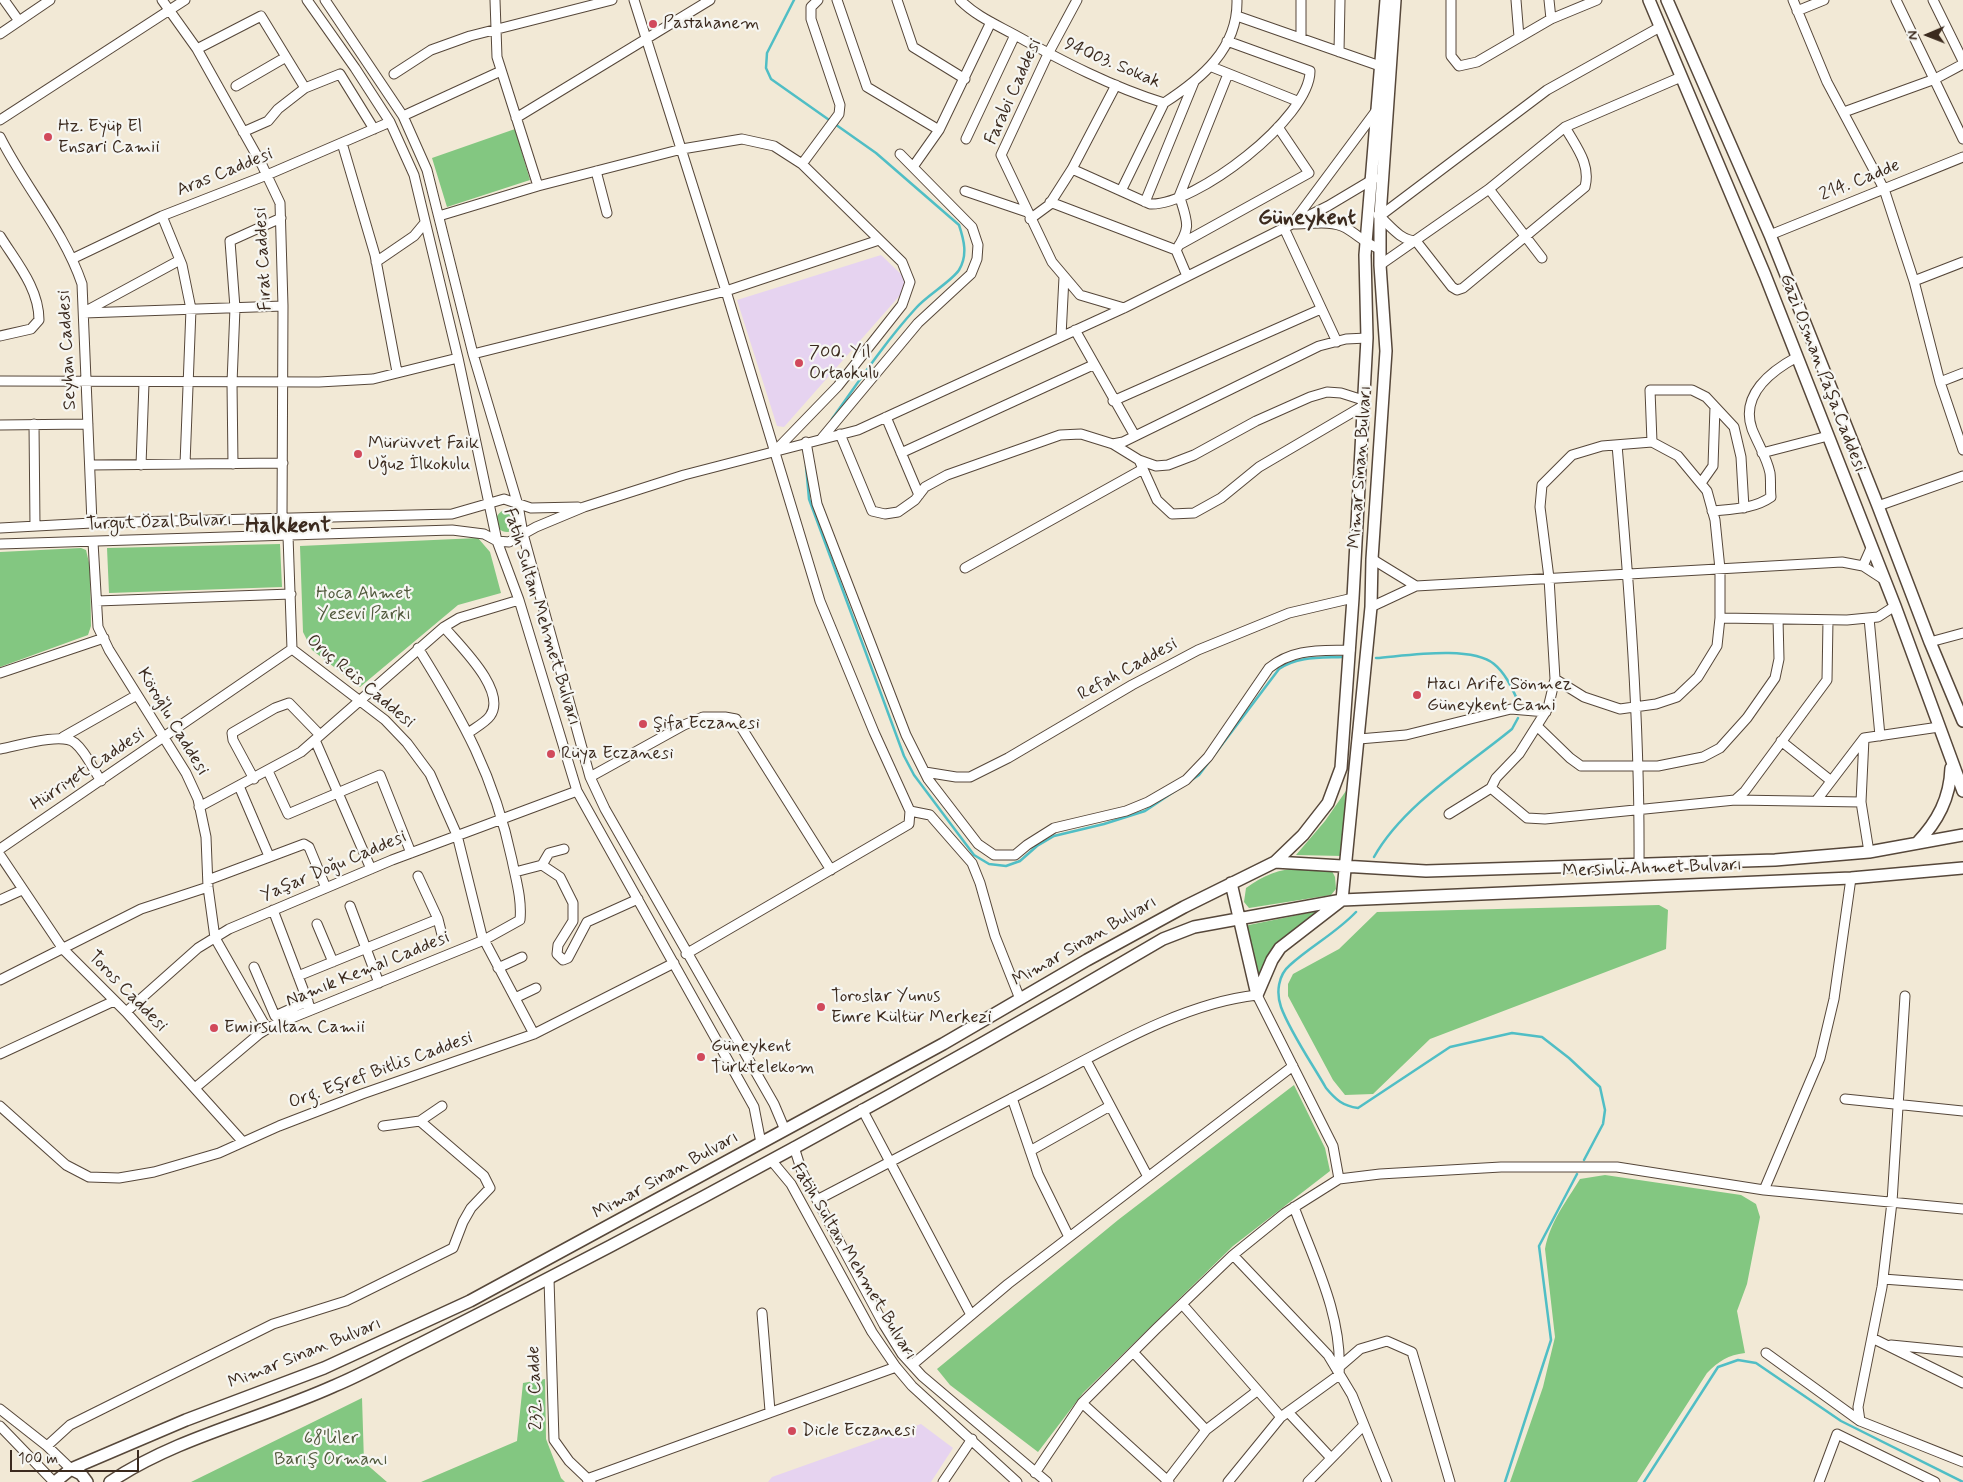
<!DOCTYPE html>
<html>
<head>
<meta charset="utf-8">
<style>
	body { margin:0 }
	#map { position:relative; width:1963px; height:1482px; overflow:hidden; background:#f2e9d6; font-family:Mynerve,sans-serif }
	canvas { display:block }
	.north { position:absolute; left:1903px; top:10px; width:50px; height:50px; -webkit-text-stroke:4px #f6f6f2; paint-order:stroke; rotate:269deg; font-size:14px; font-weight:700; line-height:20px; text-align:center; color:#3b2a1e }
	.north::after { content:''; display:block; margin:auto; width:18px; height:22px; background:#3b2a1e; clip-path:polygon(50% 0,100% 100%,50% 72%,0 100%) }
	.scale { position:absolute; left:10px; top:1450px; width:129px; height:22px; box-sizing:border-box; border:2px solid #3b2a1e; border-top:0; padding-left:6px; font-size:15px; line-height:18px; white-space:nowrap; color:#3b2a1e; -webkit-text-stroke:4px #f6f6f2; paint-order:stroke }
</style>
</head>
<body>
<div id="map">
<canvas width="1963" height="1482"></canvas>
<div class="north">N</div>
<div class="scale">100 m</div>
</div>
<script>
const c = document.querySelector('canvas').getContext('2d');
c.lineJoin = 'round';
function fillPath(path, color) { c.fillStyle = color; c.fill(path, 'evenodd'); }
function strokePath(path, color, width, dash) { c.strokeStyle = color; c.lineWidth = width; c.lineCap = dash ? 'butt' : 'round'; c.setLineDash(dash || []); c.stroke(path); }
function label(font, color, halo, rows, align = 'center') {
  c.font = font + ' Mynerve,sans-serif'; c.lineWidth = 4.5; c.setLineDash([]); c.textBaseline = 'middle'; c.strokeStyle = halo; c.fillStyle = color; for (const [text, x, y, turn = 0] of rows) {
    c.save(); c.translate(x, y); c.rotate((+turn || 0) * Math.PI / 180); c.textAlign = isNaN(turn) ? turn : align; if (halo) c.strokeText(text, 0, 0); c.fillText(text, 0, 0); c.restore();
  }
}
const built = new Path2D(`
	M881,255L903,276L906,284L902,293L784,427L777,426L737,300Z
	M921,1424L953,1448L931,1482H768L772,1477Z`);
const green = new Path2D(`
	M515,129L530,180L447,207L432,158Z
	M496 521a11 11 0 1 1 22 0a11 11 0 1 1-22 0Z
	M478,538L490,552L501,593L458,605L360,687L312,650L303,632L300,546Z
	M280,544L282,587L109,593L107,548Z
	M81,548L86,550L90,567L91,626L88,635L0,667V552Z
	M1348,788L1342,856L1296,855L1325,821Z
	M1301,868L1331,869L1335,877L1336,889L1331,895L1249,908L1244,902L1246,888C1264,875 1279,869 1301,868Z
	M1659,905L1668,910L1666,949L1430,1039L1373,1094L1345,1095L1333,1080L1288,996V984L1293,974L1339,949L1377,912Z
	M1318,911L1276,943L1257,978L1244,926Z
	M1294,1085L1325,1148L1330,1171L1233,1246L1083,1393L1038,1452L950,1385L937,1369L1118,1220Z
	M1605,1175L1741,1195L1756,1204L1760,1217L1747,1284L1737,1311L1745,1353C1728,1355 1719,1361 1707,1373L1637,1482H1510L1543,1387L1555,1337L1545,1249C1550,1222 1566,1202 1580,1179Z
	M545,1379L546,1439L561,1478L565,1482H421L517,1441L523,1383Z
	M362,1398L364,1462L387,1482H191Z`);
const stream = new Path2D(`
	M794,0L767,53L766,68L771,79L876,153L959,225C964,240 968,255 959,270C952,281 926,296 916,308C885,342 859,381 832,419
	M806,466L809,499L904,756L914,775L974,855L989,864L1006,866L1020,861L1037,846L1054,836L1104,824L1145,811L1199,775L1279,669C1298,656 1320,658 1343,657
	M1376,658C1405,656 1471,645 1494,664C1505,673 1511,686 1517,699
	M1374,857C1403,805 1467,766 1512,729L1518,718
	M1356,912C1336,933 1311,946 1290,965C1278,975 1276,993 1281,1007C1290,1032 1313,1065 1326,1088C1336,1100 1343,1106 1358,1108L1450,1047L1512,1033L1542,1037L1569,1058L1600,1087L1605,1110L1603,1124L1584,1160
	M1505,1482L1551,1340L1539,1246L1577,1174
	M1644,1482L1718,1367L1738,1360L1756,1363L1841,1421L1963,1482`);
const minor = new Path2D(`
	M4,0L19,21
	M162,0L197,49L262,165L280,203L283,306L282,517
	M307,0L355,68L390,122L414,175L458,358L497,541L519,600L577,791L754,1107L761,1143
	M325,0L403,116L427,170L473,354L518,505L523,534L590,777L605,809L774,1104L785,1130
	M495,0L497,57L538,186
	M634,0L726,291L820,601L874,732L910,811L909,824L686,954
	M837,0L867,87L939,130
	M897,0L913,47L965,79
	M960,0C976,16 995,24 1015,35C1062,61 1112,87 1164,103C1201,79 1238,49 1237,0
	M1077,0L1048,54L1001,155L1052,262L1080,295L1124,308
	M1451,0V56L1459,66L1477,62L1551,19L1597,0
	M1516,0L1519,37
	M1549,0L1551,19
	M1793,0L1827,82L1884,189L1914,281L1940,382L1963,450
	M1896,0L1963,139
	M1933,0L1963,61
	M1797,11L1824,0
	M1237,16L1380,66
	M0,34L50,0
	M1301,38V0
	M197,49L261,16L305,88
	M1339,52L1340,0
	M1212,67L1297,101
	M394,74L431,50L470,36L612,0
	M236,86L286,57
	M1844,112L1935,79L1963,64
	M403,116L501,71
	M516,118L710,0
	M0,120L185,0
	M243,132L268,121L278,109L305,88L340,74L374,129
	M0,137C25,187 64,231 82,284L92,523
	M966,139L1015,35
	M342,143L375,255L397,372
	M802,164L839,114L840,105L811,19V7L818,0
	M915,164L939,130L991,22
	M1072,169L1150,204C1195,206 1310,118 1310,71L1227,41
	M596,171L607,213
	M1489,189L1542,258
	M965,191L1027,212
	M1121,191L1164,103
	M1180,198C1188,223 1191,228 1176,250L1187,276
	M1178,199L1228,74
	M1050,202L1176,250
	M1145,202L1194,82
	M1378,215C1390,225 1399,240 1416,241L1452,287L1457,290L1463,288L1585,187C1591,164 1576,147 1565,127
	M162,216L182,265L191,309L185,464
	M439,216L538,186L682,149L742,139L774,146L802,164L902,262L910,282L902,305L838,386L776,450
	M1380,216L1547,90L1660,27
	M1030,219L1049,205L1072,169L1116,85
	M1292,224L1376,111
	M1294,224C1310,224 1332,220 1346,228C1358,235 1366,244 1380,249
	M1284,228L1337,342
	M1770,235L1963,157
	M0,236C16,262 39,288 39,320L31,329L0,336
	M1179,245L1309,173L1278,127
	M74,258L162,216L267,175L390,122
	M376,262L414,236L424,224
	M1380,265L1489,189L1565,127L1681,77
	M1914,281L1963,262
	M86,311L180,260
	M84,313L283,306
	M1075,330L1135,436
	M1061,336L1064,277
	M473,354L726,291L879,240
	M0,381L319,382L373,379L458,358
	M1940,382L1963,373
	M1113,401L1321,309
	M886,417L919,495
	M34,424L35,526
	M0,425L88,424
	M840,434L872,511L885,514L898,512L915,500L925,487L947,475L1060,435L1081,434L1113,444L1123,442L1319,346L1346,339L1367,338
	M822,438L918,323L971,274L977,259L978,245L972,227L900,154
	M806,442L817,504L906,735L928,779L978,844L994,855H1015L1027,845L1054,828L1126,811L1148,802L1186,780L1208,757L1269,668C1294,648 1319,651 1350,650
	M1652,442L1650,390H1692L1706,397L1734,427L1741,457L1744,508
	M1113,444L1139,460L1156,466L1168,465L1194,455L1256,421L1310,397L1327,392L1341,393L1363,400
	M1617,445C1629,584 1640,724 1639,864
	M901,453L1093,365
	M1762,453L1828,436
	M1139,460L1157,500L1172,514L1194,513L1221,498L1259,467L1363,406
	M233,464L232,383L235,308L230,241L281,218
	M90,465L283,463
	M141,465L144,383
	M1701,483L1713,466L1715,407
	M1878,506L1963,476
	M1712,511C1732,509 1754,509 1771,497C1770,489 1771,481 1770,473C1767,458 1758,444 1752,429C1740,395 1771,371 1797,357
	M0,528L92,523L452,514L504,499L531,508L578,507
	M288,536L292,649L385,720L407,743L430,774L457,835L482,936L534,1034
	M93,542L98,627L109,650L186,773L198,799L206,837L208,887L215,938L267,1029
	M0,544L452,530L484,534L497,541L509,542L536,527L584,507L684,475L858,430L1124,308L1328,206L1375,178
	M1372,559L1416,586
	M1863,566L1871,548
	M965,568L1143,469
	M97,601L291,594
	M1371,607L1416,586L1842,562L1863,566L1883,579
	M1720,618L1847,620L1878,617L1895,606
	M1869,618L1880,736
	M444,627C459,645 508,691 490,716C486,722 475,728 468,733
	M1930,642L1963,633
	M0,673L104,638
	M1538,727L1570,758L1581,766H1658L1703,757L1720,748L1747,718L1775,678L1779,659L1778,619
	M63,737L137,695
	M1359,739L1406,735L1511,709L1546,712
	M315,740L371,869
	M1781,741L1830,780
	M0,749C17,746 62,732 75,743C86,752 93,769 101,781
	M268,771L288,814L380,775L411,853
	M925,772L956,777H970L1008,758L1132,685L1198,650L1289,613L1353,598
	M590,777L684,725L703,717H725L736,719L831,870
	M254,779L233,740L232,733L275,708L289,703L320,735
	M239,786L269,856
	M1491,788L1527,818L1545,819L1735,800L1745,791L1827,680L1828,620
	M1735,800L1861,802L1864,738
	M1816,801L1864,738L1939,727
	M1861,802L1869,852
	M199,807L301,752L444,627L459,618L519,600
	M910,811L930,815L972,863L980,883L995,936L1020,999
	M1449,814L1491,788L1496,778L1519,754L1548,708L1555,679L1549,578L1540,507L1542,485L1572,455L1602,446L1652,442L1678,456L1707,491L1715,520L1720,569V618L1717,646L1698,677L1677,697L1656,704L1620,709L1584,697L1555,679
	M0,849L292,649
	M0,855L63,949L126,1012L243,1142
	M542,865L549,853L564,849
	M515,872L542,865L560,877L573,903V921L558,945L557,954L563,960L568,958L587,922L638,899
	M418,876L438,919L442,935
	M208,880L304,844L309,847L326,888
	M0,900L22,890
	M350,906L379,983
	M273,910L311,1010
	M317,924L333,962
	M254,967L275,1016L308,1001
	M498,968L522,957
	M298,976L438,919
	M0,980L141,909L208,887
	M515,998L536,988
	M126,1012L198,948L229,929L392,860L577,791
	M0,1054L114,1001
	M1086,1060L1148,1177
	M195,1088L259,1034L272,1026L484,940L520,920C522,899 516,880 512,860C494,775 463,720 418,648
	M1012,1098L1038,1174L1069,1237
	M1845,1099L1963,1111
	M0,1106L66,1165L89,1177L119,1178L154,1172L219,1153L279,1126L362,1094L534,1034L674,963
	M862,1109L971,1315
	M383,1126L420,1121L442,1106
	M794,1147L802,1172L884,1325L902,1354L922,1376L1047,1482
	M1030,1151L1110,1106
	M771,1160L791,1184L872,1332L896,1367L912,1386L1017,1482
	M1764,1190L1820,1058L1834,999L1851,878
	M817,1200C893,1160 969,1120 1045,1081C1110,1047 1184,1003 1257,995L1333,1146L1339,1179
	M1233,1255L1328,1355L1352,1395L1387,1482
	M549,1279L554,1440L569,1461L591,1482
	M1883,1279L1963,1285
	M1182,1304L1281,1417
	M762,1313L770,1411
	M1872,1338L1963,1383
	M1891,1345L1963,1352
	M1133,1352L1206,1430
	M1766,1353L1860,1421L1963,1462
	M912,1365L1008,1284L1293,1066
	M1338,1368L1360,1349L1387,1341L1412,1352L1450,1482
	M1082,1403L1169,1482
	M0,1409L47,1446L71,1469
	M1288,1412L1331,1458
	M1860,1421L1858,1407L1882,1287L1892,1202L1905,996
	M0,1426L54,1482
	M47,1446L70,1425L273,1324L346,1301L453,1248L463,1222L471,1208L490,1188L484,1176L420,1121
	M1035,1473L1082,1403L1156,1329L1233,1255L1285,1213L1339,1179L1380,1174L1501,1167H1617L1764,1190L1963,1209
	M587,1479L896,1367
	M943,1482L972,1439
	M1166,1482L1206,1430L1257,1391
	M1228,1482L1281,1417L1339,1375C1343,1316 1314,1261 1294,1207
	M1308,1482L1364,1425
	M1819,1482L1837,1434L1935,1482`);
const major = new Path2D(`
	M1649,0L1765,275L1895,606L1963,791
	M1667,0L1770,235L1878,506L1930,642L1963,721
	M1917,843C1938,821 1950,798 1951,768
	M1275,862L1303,835L1328,803L1341,768L1353,598L1367,338L1365,255L1386,0
	M1231,883L1257,995
	M1257,995L1272,960L1280,948L1342,900L1371,607L1372,559L1386,351L1380,265V216L1395,0
	M71,1469L81,1474L87,1482
	M55,1482L71,1469L186,1420L324,1368L470,1301L943,1044L1087,960L1184,907L1275,862L1426,871L1775,860L1869,852L1963,835
	M110,1482C177,1437 261,1419 334,1386C363,1374 391,1358 420,1344C672,1217 920,1082 1163,939L1194,927L1342,900L1851,878L1963,868`);
const markers = [
	[653,24,5,"#d1495b"],
	[48,137,5,"#d1495b"],
	[799,363,5,"#d1495b"],
	[358,454,5,"#d1495b"],
	[1417,695,5,"#d1495b"],
	[643,724,5,"#d1495b"],
	[551,754,5,"#d1495b"],
	[821,1007,5,"#d1495b"],
	[214,1028,5,"#d1495b"],
	[701,1057,5,"#d1495b"],
	[792,1431,5,"#d1495b"]
];
const poiNames = [
	["Pastahanem",663,24],
	["Hz. Eyüp El",58,127],
	["Ensari Camii",58,148],
	["700. Yıl",809,353],
	["Ortaokulu",809,374],
	["Mürüvvet Faik",368,444],
	["Uğuz İlkokulu",368,465],
	["Hacı Arife Sönmez",1427,685],
	["Güneykent Cami",1427,706],
	["Şifa Eczanesi",653,724],
	["Rüya Eczanesi",561,754],
	["Toroslar Yunus",831,997],
	["Emre Kültür Merkezi",831,1018],
	["Emirsultan Camii",224,1028],
	["Güneykent",711,1047],
	["Türktelekom",711,1068],
	["Dicle Eczanesi",802,1431]
];
const streetNames = [
	["94003. Sokak",1112,64,23],
	["Farabi Caddesi",1014,92,-66],
	["Aras Caddesi",225,173,-22],
	["214. Cadde",1860,181,-22],
	["Fırat Caddesi",264,259,-93],
	["Seyhan Caddesi",68,350,-93],
	["Gazi Osman Paşa Caddesi",1822,373,69],
	["Mimar Sinan Bulvarı",1361,467,-86],
	["Turgut Özal Bulvarı",159,523,-2],
	["Fatih Sultan Mehmet Bulvarı",541,617,73],
	["Refah Caddesi",1128,670,-29],
	["Oruç Reis Caddesi",360,682,40],
	["Köroğlu Caddesi",172,722,59],
	["Hürriyet Caddesi",88,770,-34],
	["Yaşar Doğu Caddesi",334,867,-23],
	["Mersinli Ahmet Bulvarı",1652,869,-2],
	["Mimar Sinan Bulvarı",1085,942,-30],
	["Namık Kemal Caddesi",368,970,-22],
	["Toros Caddesi",127,992,46],
	["Org. Eşref Bitlis Caddesi",381,1071,-20],
	["Mimar Sinan Bulvarı",666,1176,-29],
	["Fatih Sultan Mehmet Bulvarı",853,1262,59],
	["Mimar Sinan Bulvarı",305,1354,-22],
	["232. Cadde",536,1388,-92]
];
const parkNames = [
	["Hoca Ahmet",364,594],
	["Yesevi Parkı",364,615],
	["68'liler",331,1439],
	["Barış Ormanı",331,1460]
];
const districtNames = [
	["Güneykent",1307,219],
	["Halkkent",288,527]
];
fillPath(built, '#e6d3f0');
fillPath(green, '#83c781');
strokePath(stream, '#50bec5', 2.5);
strokePath(minor, '#56473a', 11);
strokePath(major, '#56473a', 14);
strokePath(minor, '#fff', 9);
strokePath(major, '#fff', 11);
for (const [x, y, r, color] of markers) { const dot = new Path2D(); dot.arc(x, y, r, 0, 2 * Math.PI); c.fillStyle = color; c.fill(dot); strokePath(dot, '#f6f6f2', 2); }
label('18px', '#3b2a1e', '#f6f6f2', poiNames, 'left');
label('18px', '#3b2a1e', '#f6f6f2', streetNames);
label('18px', '#51593c', '#f6f6f2', parkNames);
label('bold 22px', '#3b2a1e', '#f6f6f2', districtNames);
</script>
</body>
</html>
